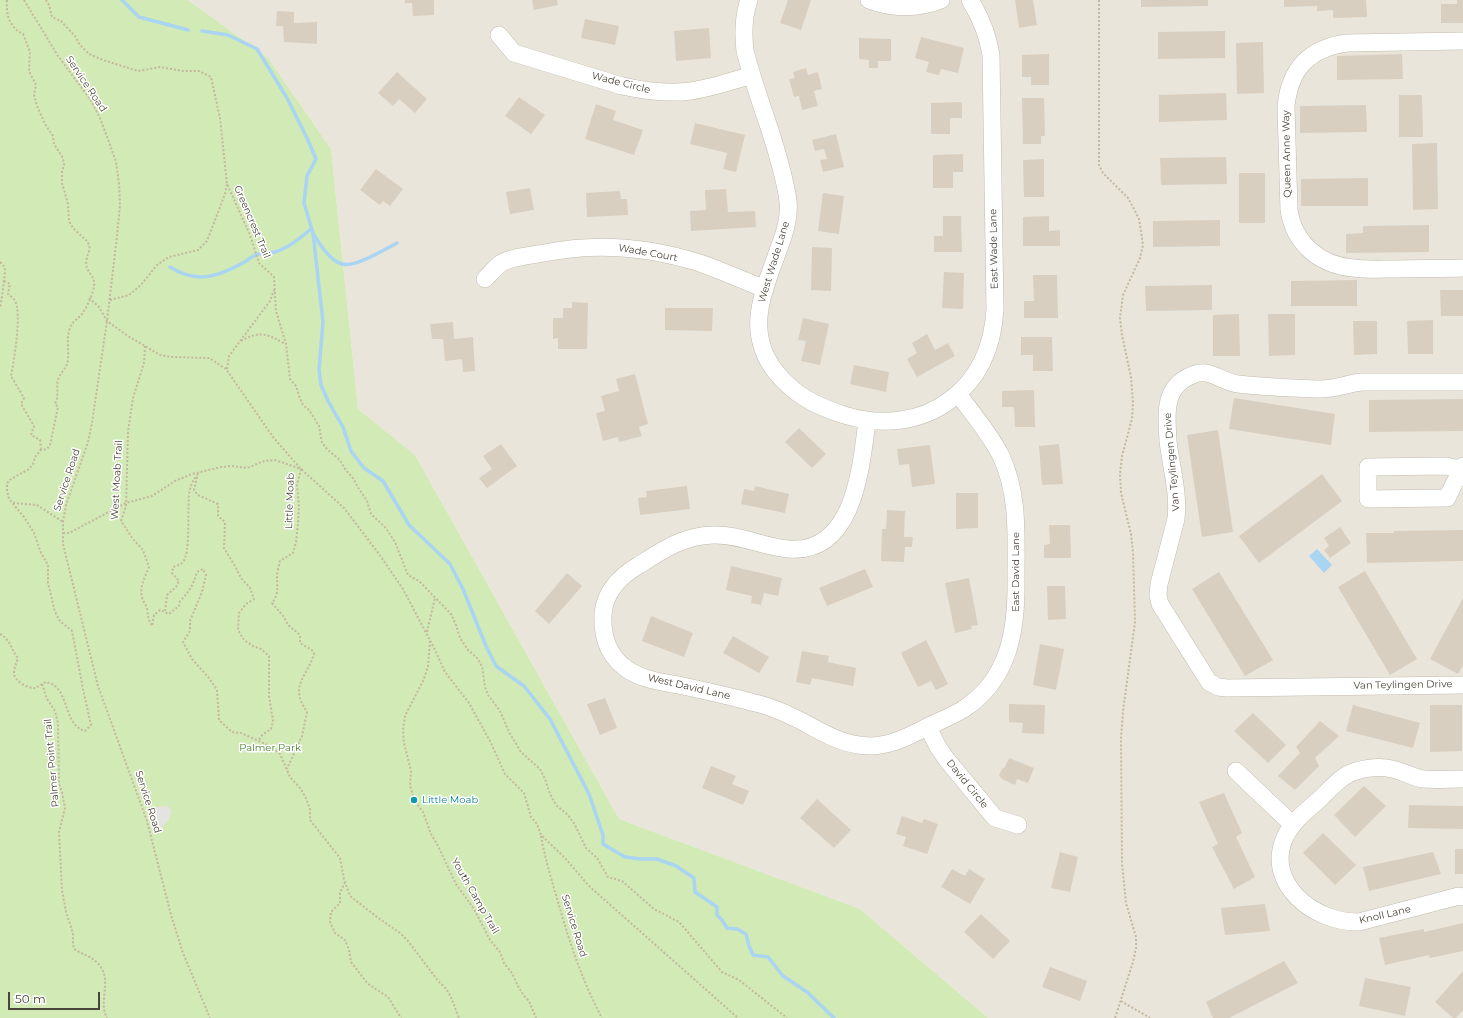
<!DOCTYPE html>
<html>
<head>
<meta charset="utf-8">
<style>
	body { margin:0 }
	#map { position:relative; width:1463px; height:1018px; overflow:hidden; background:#f6f3ec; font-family:Montserrat,sans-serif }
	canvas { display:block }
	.scale { position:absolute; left:8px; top:992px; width:92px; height:18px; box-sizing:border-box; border:2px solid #4b4439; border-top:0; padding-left:5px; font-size:12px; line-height:14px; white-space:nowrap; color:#4b4439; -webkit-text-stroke:3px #fff; paint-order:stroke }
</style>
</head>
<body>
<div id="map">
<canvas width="1463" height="1018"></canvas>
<div class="scale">50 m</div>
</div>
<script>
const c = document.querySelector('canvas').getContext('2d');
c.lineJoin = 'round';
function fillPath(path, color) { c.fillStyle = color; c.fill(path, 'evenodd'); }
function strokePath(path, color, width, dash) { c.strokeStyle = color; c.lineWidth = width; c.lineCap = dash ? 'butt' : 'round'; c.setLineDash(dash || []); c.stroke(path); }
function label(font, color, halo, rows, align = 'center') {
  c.font = font + ' Montserrat,sans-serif'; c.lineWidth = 3; c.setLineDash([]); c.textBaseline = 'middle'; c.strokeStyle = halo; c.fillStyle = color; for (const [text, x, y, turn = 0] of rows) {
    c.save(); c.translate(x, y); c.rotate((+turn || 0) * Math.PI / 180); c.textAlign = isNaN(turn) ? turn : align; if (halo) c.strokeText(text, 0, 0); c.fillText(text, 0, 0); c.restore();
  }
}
const residential = new Path2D(`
	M188,0H1463V1018H988L860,909L619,819L415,455L358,409L331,149L268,58Z`);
const green = new Path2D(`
	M0,0H188L268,58L331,149L358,409L415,455L619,819L860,909L988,1018H0Z`);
const parking = new Path2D(`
	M168,806L172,812L168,821L158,832L149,808Z`);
const water = new Path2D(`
	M1317,549L1332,565L1324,573L1309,556Z`);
const stream = new Path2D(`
	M122,0L139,17L188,30
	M202,31L228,35L257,49L287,98L307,138L316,159L307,176L304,203L313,233L323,322L319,370L321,385L328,401L343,427L351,451L364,468L383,481L409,525L450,564L463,589L486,646L496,666L524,686L550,719L589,794L603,835V844L625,857L641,859H657L676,866L694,878L695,892L717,907V915L722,920L727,928L737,929L746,934L749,946L753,955L768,957L783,976L807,992L834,1018
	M314,235C320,245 330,261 342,264C355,268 385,249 397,243
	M170,267C197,284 217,277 243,263C247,261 252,256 256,255C262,253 269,253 275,252C289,248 300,238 311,229`);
const building = new Path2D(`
	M405,0H434V15L413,16L412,3H405Z
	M532,0H557L558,5L534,10Z
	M788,0H811L801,30L780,23Z
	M1015,0H1033L1037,25L1019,28Z
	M1141,0H1208V6L1141,7Z
	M1284,0H1366L1367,17L1333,18V10L1317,11V6L1284,7Z
	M1457,0H1463V23H1441V4H1457Z
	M277,11L294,12V23L317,22V44L284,42L283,26H276Z
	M585,19L619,26L615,45L581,38Z
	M709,28L711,58L676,61L674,31Z
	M1225,31V58L1158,59V32Z
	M921,37L964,48L958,73L941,69L939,75L926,72L929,62L915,58Z
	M859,38L891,39V61H878V68H869V60L859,59Z
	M1263,42L1264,93L1237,94L1236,43Z
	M1049,54V85H1031V77H1022V55Z
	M1402,54L1403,79L1337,80V56Z
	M806,68L808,75L818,72L822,89L814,91L818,106L802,110L799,96L794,97L789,79L795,78L793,72Z
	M397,72L427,99L415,113L399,99L393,106L378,93Z
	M1226,93L1227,120L1159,122V95Z
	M1399,95H1422L1423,137H1399Z
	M519,97L545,115L531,134L505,116Z
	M1022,98H1044L1045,136H1041V144H1023Z
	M962,102V118H950V134H931V103Z
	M596,104L616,111L613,120L643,130L634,155L585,139Z
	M1366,105L1367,132L1300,133V106Z
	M695,123L745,135L736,172L723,169L727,153L690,144Z
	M836,134L844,167L823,172L820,160L827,159L824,149L815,151L812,140Z
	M1437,143L1438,209L1413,210L1412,144Z
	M963,154V172H953V188H933V155Z
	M1226,157L1227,184L1161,185L1160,158Z
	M1044,159V197H1024L1023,160Z
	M376,169L403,189L390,206L383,201L380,205L360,190Z
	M1239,173H1265V223H1239Z
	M1368,178V206H1301V179Z
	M530,188L534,210L510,214L506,192Z
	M726,189L728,212L755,211L756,227L691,231L690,211L706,210L705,190Z
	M620,191L621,199H627L628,215L587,217L586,193Z
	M823,193L844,196L839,234L818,231Z
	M943,216H961L962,252H934V236H943Z
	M1049,216V231L1060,230V246H1023V217Z
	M1220,220V246L1153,247V221Z
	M1429,225V252L1346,253V234L1363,233V226Z
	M812,247L832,248L831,291L811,290Z
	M944,272L964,273L963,309L942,308Z
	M1033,275H1057L1058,318H1024V301H1034Z
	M1357,280V306H1291V281Z
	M1212,285V310L1146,311L1145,286Z
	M1440,290H1463V316H1441Z
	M572,302L588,303L587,349H558V338L553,339V318H563V308H572Z
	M665,308H713L712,331L665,330Z
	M1239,314L1240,356H1213V315Z
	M1268,314H1295V355L1269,356Z
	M803,318L829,324L820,365L801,361L806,341L798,340Z
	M1433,320V354H1408L1407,321Z
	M1353,321H1377V354L1354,355Z
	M453,322L454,339L473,337L475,371L463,372L462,359L445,361L443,339H432L430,324Z
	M927,334L935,350L948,343L955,356L917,377L907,359L917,353L912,343Z
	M1021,337H1052L1053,371H1033V355H1021Z
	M854,365L889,372L886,392L850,384Z
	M635,374L648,424L639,427L642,436L619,442L618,437L603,441L596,413L605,411L601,396L619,391L616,379Z
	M1034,390L1035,427H1015L1014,407H1002V391Z
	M1234,398L1335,414L1331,445L1229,429Z
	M1463,399V431L1369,432V400Z
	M799,428L826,454L812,468L785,442Z
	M1218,430L1233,532L1202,537L1187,435Z
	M501,444L517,466L487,488L479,478L492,469L483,456Z
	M1059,444L1063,484L1042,485L1039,446Z
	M930,445L935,484L912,487L909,464L899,465L897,449Z
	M1322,474L1342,501L1259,563L1239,536Z
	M687,486L690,509L640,515L638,498L647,497L646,491Z
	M755,486L789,494L785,513L741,504L744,489L754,491Z
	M956,493H978V528L956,529Z
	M887,510L905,511L904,537H913L912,547H905L904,562L881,561L882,529H886Z
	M1049,525H1070L1071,558H1044V545L1050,544Z
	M1340,527L1351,543L1330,558L1324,550L1329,546L1324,538Z
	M1463,530V561L1367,563L1366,533H1394V531Z
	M731,566L782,578L778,596L764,593L761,605L751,603L752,596L726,590Z
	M865,569L873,587L827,606L819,588Z
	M1365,571L1417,659L1390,675L1338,587Z
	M1219,572L1273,660L1245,676L1192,589Z
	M567,573L582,586L549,624L535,611Z
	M969,578L978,625L971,626L972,629L955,633L945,583Z
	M1047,586H1065L1066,619L1048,620Z
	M1463,598V665L1458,674L1430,659Z
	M651,616L693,633L684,657L642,641Z
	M733,636L769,657L759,673L723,653Z
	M926,640L948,684L936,690L931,681L918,687L901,653Z
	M1040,644L1064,649L1056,690L1033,685Z
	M802,651L829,656L828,662L856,668L853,686L812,678L810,685L796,682Z
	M605,698L617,728L600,735L587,704Z
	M1009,704L1045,705L1044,734L1022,733L1023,723L1009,722Z
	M1353,705L1420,723L1413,748L1346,731Z
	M1430,705H1462V751L1430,752Z
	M1253,713L1286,745L1268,763L1234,731Z
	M1320,721L1339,736L1315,758L1319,766L1295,790L1278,776L1300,753L1296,747Z
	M1009,758L1034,768L1028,783L1017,779L1015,785L1002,779L999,775L1002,769L1005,767Z
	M711,766L736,776L732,784L749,791L743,805L702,788Z
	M1364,786L1386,806L1355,837L1334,815Z
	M1224,793L1242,833L1236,837L1255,877L1234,889L1212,847L1218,844L1199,802Z
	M817,799L851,830L834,848L800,818Z
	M1409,805L1463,806V829L1408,828Z
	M902,816L922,823L924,819L938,824L927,854L903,846L906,837L896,834Z
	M1323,833L1356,865L1335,885L1303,853Z
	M1455,849H1463V874H1455Z
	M1060,852L1078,857L1070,892L1051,888Z
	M1433,852L1441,874L1369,891L1363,867Z
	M952,869L965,876L969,869L985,879L970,904L941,887Z
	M1265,904L1270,931L1225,935L1221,908Z
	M981,914L1010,941L993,959L964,932Z
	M1463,923V951L1430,958L1429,955L1385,965L1379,938L1424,929V932Z
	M1284,961L1298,983L1229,1018H1213L1206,1002Z
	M1050,967L1087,981L1080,1001L1042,987Z
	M1463,971V1010L1456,1018H1453L1435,1002Z
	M1365,978L1411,987L1405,1016L1359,1006Z`);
const path = new Path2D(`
	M7,0C6,15 9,27 23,34L30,52L29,71L36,85L34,95L37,106L45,124L53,136L54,144L63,158L64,165L62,171V183L68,204L69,221L73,228L88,242L90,249C79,274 96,271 94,286C93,294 87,307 82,314C78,319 72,321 70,328C66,338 69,347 68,358C68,367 63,370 59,377C55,386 60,393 55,404L58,407L50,445L47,449L41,450L35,457L33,464L29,469L11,479L7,483V491L9,499L24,517L34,533L41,553L48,565V583L55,612L60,621L72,631L83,689L91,725L85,731C65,725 69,698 55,686C53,684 49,683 46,682L42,684L47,699L55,711L58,723L59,784L62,792L65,808L59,832L62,890L66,912L73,933V944L74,949C83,955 94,957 100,966C112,981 98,1002 107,1018
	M24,0L58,56L90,99L100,118L109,142L116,162L119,184L120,205L117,236L107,321L92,423L88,442L66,505L63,522V544L98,686L147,821L171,915L183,953L210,1018
	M46,0L49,5L52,17L61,21L75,36L80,45L89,54L103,60L138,71L160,67L183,71H199L211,77L220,118L227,184L250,235L259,263L274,277L276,311L286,344L290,379L296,386L299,396L303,405L309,410L319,426L322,443L328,450L340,460L345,469L353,478L359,489L367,501L371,514L385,527L395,542L408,575L419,581L451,614L456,625L460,638L468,650L477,658L482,666L485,687L488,695L500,711L509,732L521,752L540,769L545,779L550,794L556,805L568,815L575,825L586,848L597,858L608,877L622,881L654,909L679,922L722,972L739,980L787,1018
	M1099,0V165L1103,173L1128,198L1134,209L1139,219L1143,245L1140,258L1123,295L1120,318L1122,335L1131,377L1133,403L1132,419L1122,456L1120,474L1121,493L1131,534L1133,552L1135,622L1123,711L1121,738L1122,864L1126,903L1136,937V948L1133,962L1115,1018
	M0,262C3,265 4,266 5,270C5,274 1,305 0,308
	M4,281L10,284L8,294C10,296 14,298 15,301C22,313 14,361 11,376L24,398L21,404L34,426L31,435L40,440L41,450
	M89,298L99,307L107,321L128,336L160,355L171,357L209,358L226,369L273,437L301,469L344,508L379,554L403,589L435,650L445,672L469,703L490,741L505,774L524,793L531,817L537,824L541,835L565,858L589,886L738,1018
	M110,300L129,295L141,285L157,265L169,257L198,250L207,241L225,194L227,184
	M241,341C260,330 268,334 285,344
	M145,346L144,363L133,398L128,432L126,506L121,521L133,539L143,550L149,567C145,578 138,588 143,600C144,603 146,605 147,608C148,615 148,620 152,626L154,615L160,610L169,614L179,606L180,601C190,591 193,585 197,572L203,569L206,575L202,592L190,621V631L183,642L192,659L209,678L217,690L219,720L232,732L241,733L272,747L280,754L290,777L300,788L305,796L310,809V820L340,858L344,879L350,896L377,917L400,933L408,941L439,982C451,991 453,1004 459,1018
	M227,369L229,356L270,301L274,290
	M198,473L194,490L198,495L218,504V516L225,522L224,548L235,566L241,578L250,588L254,599L246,604L239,613L238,630L244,640L253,646L261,649L269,656V696L273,721L271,729L263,734L258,741
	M13,503L37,505L63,522
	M63,533H69L126,503L152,496L175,481L192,474L221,467L231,466L247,468L264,461L275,460L301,469L297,485L299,506L298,524L296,542L293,553L280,561C279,566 277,572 277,577C277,587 279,594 272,603L284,617L288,625L300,635V643L312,650L314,654C306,679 289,685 307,712L302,736L287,769
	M165,611L167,595L176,587L179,581L172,573L173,567C176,566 180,565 182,563C192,555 186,504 190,489C191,484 194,480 197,475
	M427,632L435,598
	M0,634C11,640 11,650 18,658C16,664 14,668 14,674C15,681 27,688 34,688C37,688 39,686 42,684
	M430,641L428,666L424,679L405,716L403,730L404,743L411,771L410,785L414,800L423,812L431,834L438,846L456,884L474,909L490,940L500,952L504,963L512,973L518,986L524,996L529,1001L536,1018
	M541,836C546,864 555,891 563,919C573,953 585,986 602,1018
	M345,882L340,893V903L331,912L330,922L335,933L345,940L349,950L351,962L368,984L388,997L401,1018
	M1121,1001L1150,1018`);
const minor = new Path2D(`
	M749,0C743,17 743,33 745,51C752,78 761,104 770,130C777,153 785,177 788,201C790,217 785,233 779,248C764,291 744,330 775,371C794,395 816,406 844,415C880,426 920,423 950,400C980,378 993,345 995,309L991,55C988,35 981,18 970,0
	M869,0C891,9 919,9 941,0
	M499,35L514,53L622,86C645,91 668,94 691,91C711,88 732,81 752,75
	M1463,41L1347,43C1309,48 1290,69 1286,106L1289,210C1294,243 1319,265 1353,268C1367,270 1382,269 1396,269C1418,268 1441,269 1463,268
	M485,279C490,274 495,268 500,264C509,257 533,255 544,253C597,242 649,247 700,263C722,271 743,280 765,289
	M1463,382H1361C1346,384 1333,390 1317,389C1290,388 1264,387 1238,384C1227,383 1217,375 1206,373C1198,372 1189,376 1183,380C1163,393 1167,420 1168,441C1171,467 1179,493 1176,519L1159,584L1158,595L1160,604L1209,682L1218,687L1227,688L1463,685
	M867,421C861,468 854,555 788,549C763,547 739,534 713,535C683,536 664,549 639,565C620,576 605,591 603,614C602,634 607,653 623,666C639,680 663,682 683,686C706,691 729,696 751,702C766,705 781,711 795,718C816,728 835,742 859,745C883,749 904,739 925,728C937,722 950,717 962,710C1010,680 1017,629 1016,577C1016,536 1019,494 1001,456C990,434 973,414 958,394
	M1461,469L1446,466L1368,467V499L1447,498L1463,466
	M928,727L938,747L947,760L995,818L1018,825
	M1236,771L1293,825
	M1463,779C1450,779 1436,780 1423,779C1412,777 1402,771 1392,769C1380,766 1367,768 1356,771C1342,775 1332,787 1322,797C1309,809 1293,820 1285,837C1264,884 1315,923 1359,922L1459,896L1463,897`);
const markers = [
	[414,800,4,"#0f9aa8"]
];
const streetNames = [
	["Wade Circle",621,83,14],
	["Service Road",86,84,56],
	["Queen Anne Way",1287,154,-91],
	["Greencrest Trail",252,222,67],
	["East Wade Lane",994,249,-91],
	["Wade Court",648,253,10],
	["West Wade Lane",774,262,-73],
	["Van Teylingen Drive",1172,462,-95],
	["Service Road",67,480,-72],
	["West Moab Trail",117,480,-87],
	["Little Moab",290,501,-88],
	["East David Lane",1016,572,-90],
	["Van Teylingen Drive",1403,685,-1],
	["West David Lane",689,687,13],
	["Palmer Point Trail",52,763,-95],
	["David Circle",967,784,51],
	["Service Road",148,802,72],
	["Youth Camp Trail",475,896,60],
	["Knoll Lane",1385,915,-13],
	["Service Road",574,926,73]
];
const parkNames = [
	["Palmer Park",270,748]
];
const cultureNames = [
	["Little Moab",422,800]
];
fillPath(residential, '#eae5da');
fillPath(green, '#d2eab5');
fillPath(parking, '#e5e3e0');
fillPath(water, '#a9d4f2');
strokePath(stream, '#a9d4f2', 3.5);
fillPath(building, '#d8cfc1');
strokePath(minor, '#c2bbae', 18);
strokePath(path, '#c4b79f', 2, [2, 2]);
strokePath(minor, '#fff', 17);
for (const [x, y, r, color] of markers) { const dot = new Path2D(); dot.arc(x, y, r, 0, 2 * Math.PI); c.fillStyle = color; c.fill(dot); strokePath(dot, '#fff', 1.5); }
label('10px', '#4b4439', '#fff', streetNames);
label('10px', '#4a7f2a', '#fff', parkNames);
label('10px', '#0d838f', '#fff', cultureNames, 'left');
</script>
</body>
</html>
